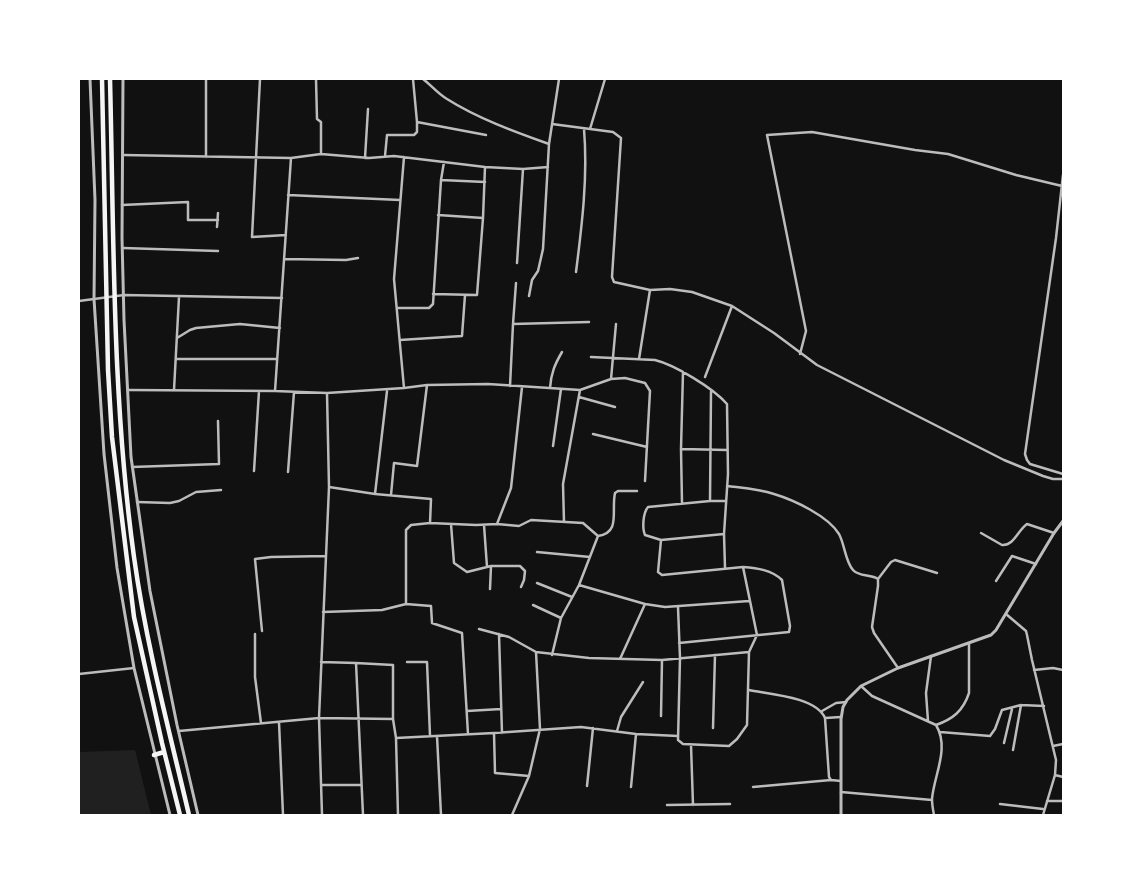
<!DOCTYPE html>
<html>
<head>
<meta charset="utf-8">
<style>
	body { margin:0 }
	#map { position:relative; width:1142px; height:894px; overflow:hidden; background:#111; font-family:"PT Sans Narrow",sans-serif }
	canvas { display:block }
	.frame { position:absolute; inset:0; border:80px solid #fff; pointer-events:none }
</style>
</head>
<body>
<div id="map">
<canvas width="1142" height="894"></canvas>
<div class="frame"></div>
</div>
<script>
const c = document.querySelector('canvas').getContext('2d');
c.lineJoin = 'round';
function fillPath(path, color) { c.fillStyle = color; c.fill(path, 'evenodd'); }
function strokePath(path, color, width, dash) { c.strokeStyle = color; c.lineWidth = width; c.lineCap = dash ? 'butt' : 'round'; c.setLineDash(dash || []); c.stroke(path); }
const green = new Path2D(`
	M135,750L151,815H79V752Z`);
const minor = new Path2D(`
	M206,79V157
	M260,79L252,237L286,235
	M316,79L317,119L321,122V154
	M413,79L417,122
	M423,79C431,85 438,94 447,99C477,118 515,132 549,144
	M552,124L613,132L621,138L612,277L614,282L650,290L670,289L692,292L732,306L774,333L817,365L1004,460L1043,476L1053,479H1063
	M590,129L605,79
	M123,155L291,158L321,154L369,158L394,156L485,167L523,169L548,167
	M385,156L387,135H414L417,132V122L486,135
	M291,158L275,391L327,393L404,388L394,279L404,157
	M365,158L368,109
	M1063,175L1056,238L1025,454L1027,460L1030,464L1063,474
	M441,180L485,182
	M288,195L400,200
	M122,205L188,202V220H218
	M438,215L483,218
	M217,227L218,213
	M123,248L218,251
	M284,259L346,260L358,258
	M517,263L523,169
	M576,272C582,225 588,176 584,129
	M433,294L477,295L483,218L485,167
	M529,296L532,280L538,271L543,249L549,144L559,79
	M79,301L124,295L282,298
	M397,308H429L433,304L441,180L444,162
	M513,324L516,283
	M177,338L190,330L196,328L240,324L280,328
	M400,340L462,336L465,295
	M800,354L806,331L767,135L812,132L915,150L948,154L1016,175L1062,186
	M591,357L655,360C675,365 713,388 727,404L728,474L724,534L725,568
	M176,359H277
	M639,359L650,290
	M705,377L732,306
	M611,379L616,324
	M510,386L513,324L589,322
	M404,388L427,385L488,384L580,390L611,379L625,378L645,383L650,391L645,481
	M550,388C551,373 555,364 562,352
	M128,390L275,391
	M174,390L179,297
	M579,397L615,407
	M593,434L647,447
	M553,446L561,389
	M681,449L727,450
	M132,467L219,464L218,421
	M254,471L259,391
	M288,472L294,392
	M727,486C743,488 759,489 774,494C794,500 828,516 839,534C845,545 845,561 853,570C859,577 871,574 878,579V586L872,627L874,633L898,668
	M329,487L375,494L387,391
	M375,494L431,499L430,523L476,525L497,524L519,526L531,520L583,523L598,536C621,533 611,511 615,493L618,491H637
	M391,495L394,463L417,466L427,385
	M710,501L711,392
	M137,502L170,503L179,501L196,492L221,490
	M682,503L681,449L683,372
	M564,522L563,484L580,390
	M451,524L454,563L467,572L491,566H520L525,571L524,580L521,587
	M497,524L511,488L522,387
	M484,525L487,567
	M981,533L1002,545C1014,546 1018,530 1027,524L1054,533
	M724,534L661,540L645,535C642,528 643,513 648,507L710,501H726
	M661,540L658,572L662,575L743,567L757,635L749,652L747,725L737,739L729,746L683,744L678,740L680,658L678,607
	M537,552L590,557
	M878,579L891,562L895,560L937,573
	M996,581L1012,556L1036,564
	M537,583L572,597
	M579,585L645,604L665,607L749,601
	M490,589L491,566
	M406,604V530L411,525L430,523
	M533,605L561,618
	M323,612L382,610L406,604L431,606L432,623L462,633L468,734
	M1006,614L1026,631L1027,635L1032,660L1056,760L1055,775L1043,815
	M479,629L509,637L536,652L540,729L529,776L512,815
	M262,631L255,559L271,557L326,556
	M255,634V677L261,723
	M499,634L502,733
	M679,643L789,632L790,626L782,580C772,570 757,568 743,567
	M536,652L589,658L662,660L749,652
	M552,655L561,618L579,585L598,536
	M620,659L645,604
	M321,662L356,663L363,815
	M407,662H427L430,736
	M356,663L393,665V719
	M1034,670L1053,668L1063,670
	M79,674L134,668
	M861,686L872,696L936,725C950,748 934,775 932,799C932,804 933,810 934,815
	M749,690C769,694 816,697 825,718L829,777L831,780L841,781
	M467,711L501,709
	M822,711L836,703L846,702
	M661,716L662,660
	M825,718L841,717
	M928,721L926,693L931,656
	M279,722L283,815
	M936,725C953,719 963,711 969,693V644
	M713,728L715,655
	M179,731L319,718L329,487L327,393
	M617,731L621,717L643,682
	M940,732L990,736L995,729L1002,710L1021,705L1044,706
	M494,733L495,773L529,776
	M437,736L441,815
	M396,738L398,815
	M1004,743L1012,709
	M691,745L693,805
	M1053,746L1063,744
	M1013,750L1021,705
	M1055,775L1063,777
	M321,785H361
	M587,786L593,728
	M631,787L636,734
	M753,787L831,780
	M841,792L932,800
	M1047,801H1063
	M1000,804L1043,809
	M667,805L730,804
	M322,815L319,718L393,719L396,738L494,733L581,727L636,734L678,736`);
const tertiary = new Path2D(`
	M90,79L95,200L94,299L104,454L117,568L134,668L170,815
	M123,79L122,238L124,320L131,457L150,591L177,725L198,815
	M841,815V719L843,707L847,700L861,686L898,668L991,635L996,630L1054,533L1063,521`);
const trunk = new Path2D(`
	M102,79L108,370L112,437L134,617L162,743L180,815
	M110,79C114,238 112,399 134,557C146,644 169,730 189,815
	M154,755L164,752`);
fillPath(green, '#202020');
strokePath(minor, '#bcbcbc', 2.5);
strokePath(tertiary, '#bcbcbc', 3);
strokePath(trunk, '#f5f5f5', 4.5);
</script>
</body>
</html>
